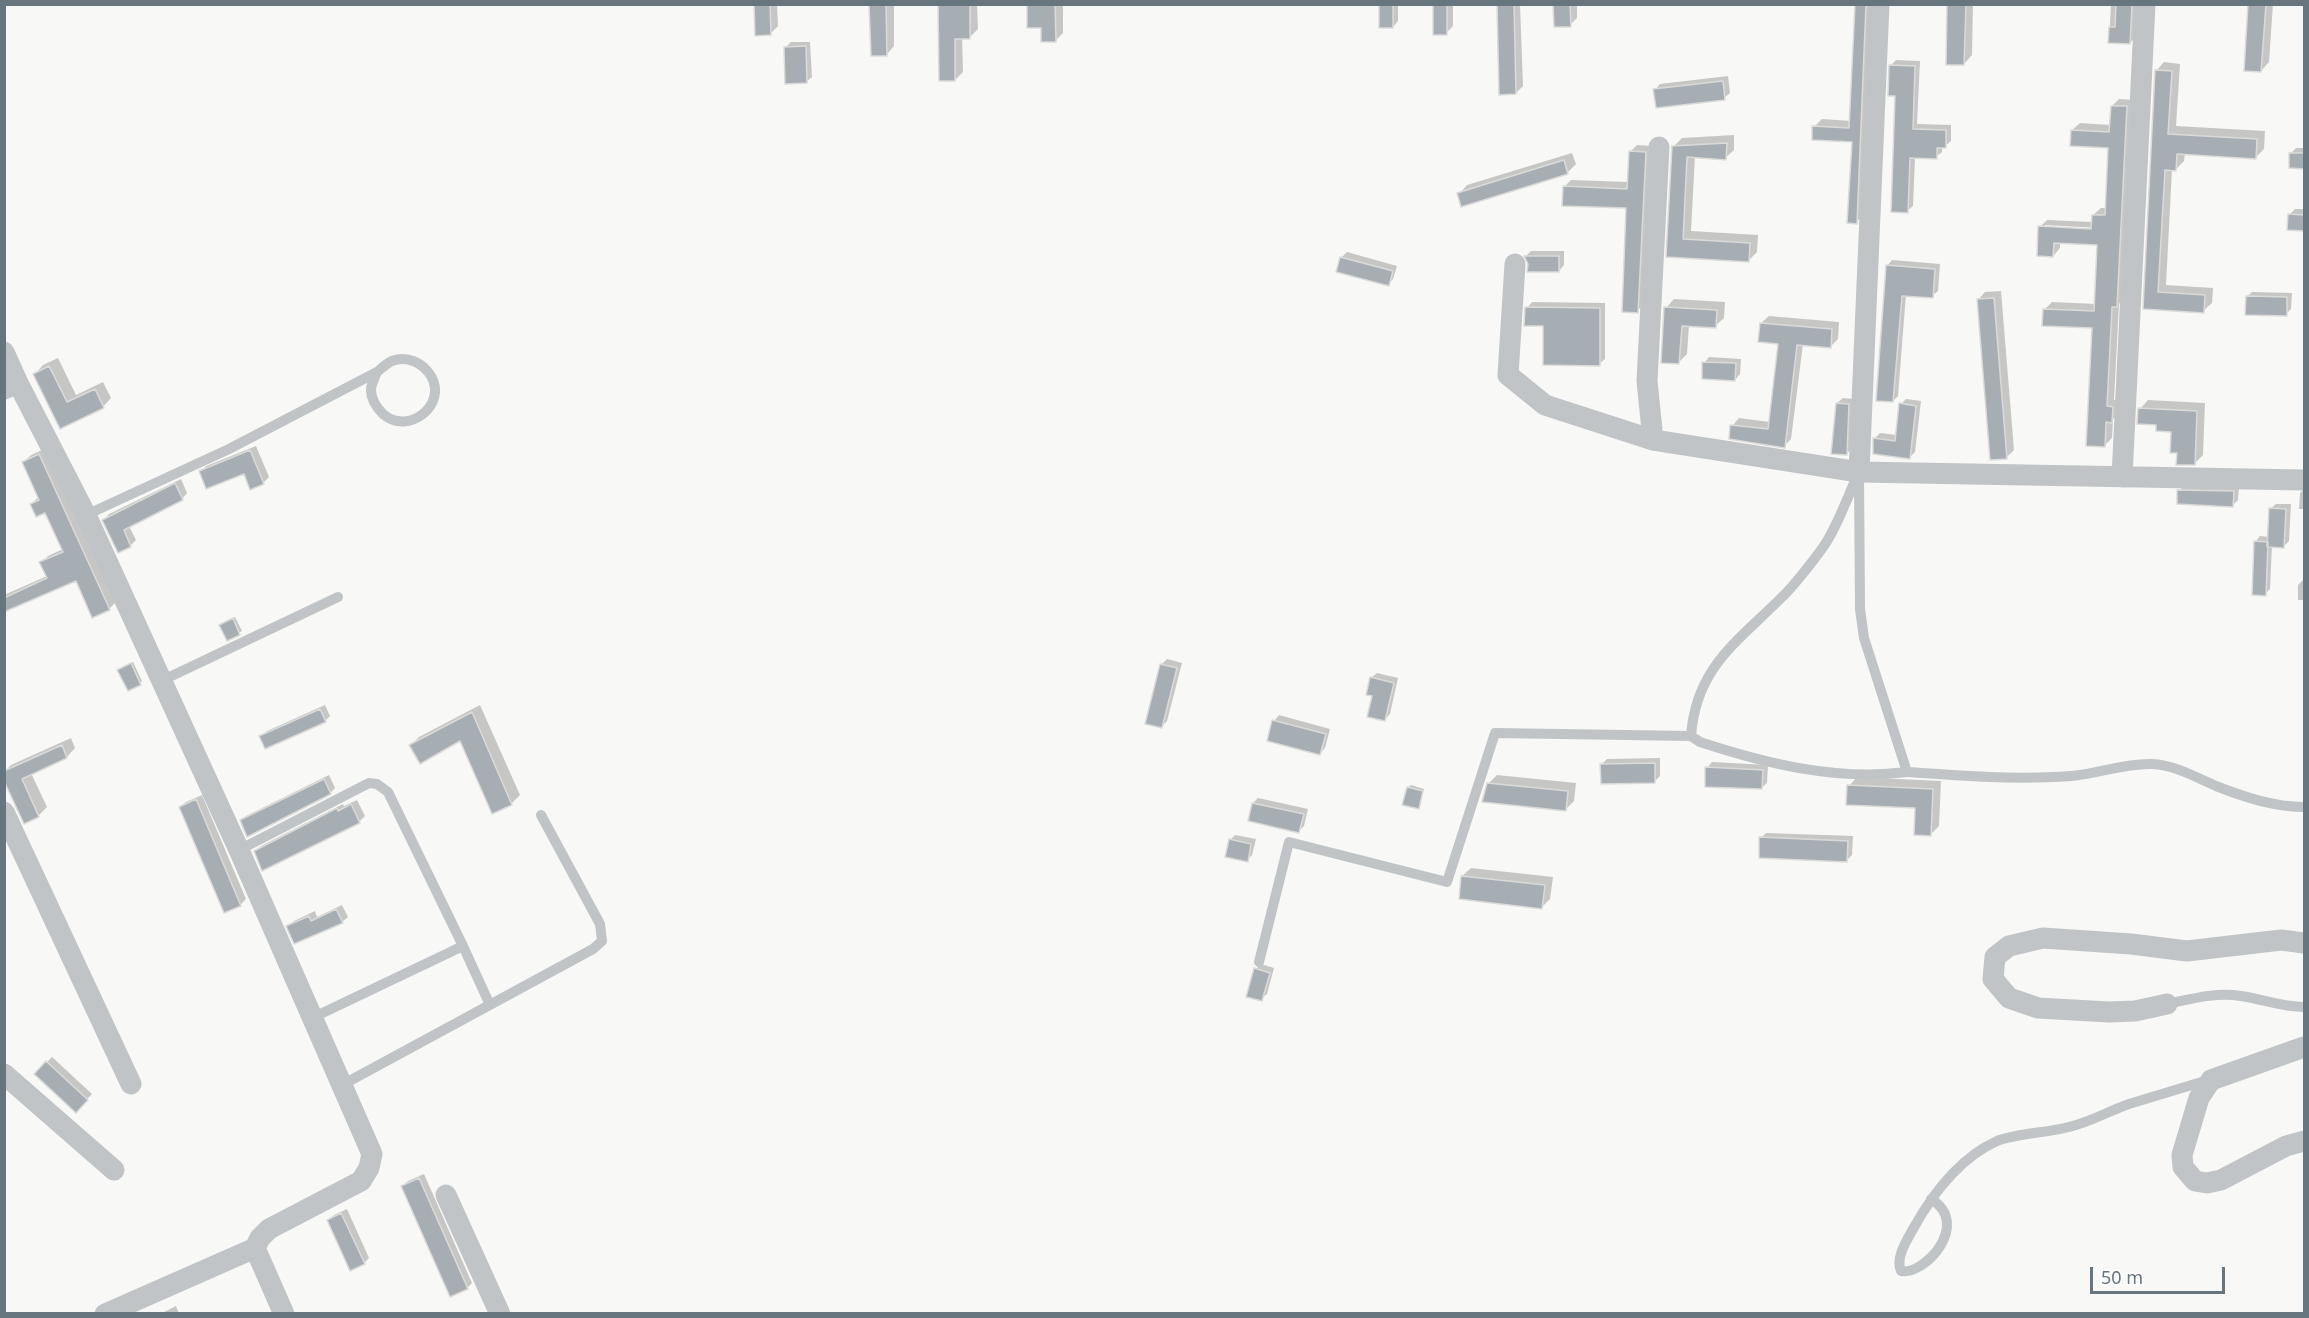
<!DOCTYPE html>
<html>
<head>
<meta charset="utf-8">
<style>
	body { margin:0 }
	#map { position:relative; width:2309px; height:1318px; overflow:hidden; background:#f8f8f6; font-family:"Noto Sans",sans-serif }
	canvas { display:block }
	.frame { position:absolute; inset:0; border:6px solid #66757e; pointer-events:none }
	.scale { position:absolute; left:2090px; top:1267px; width:135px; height:27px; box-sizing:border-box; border:3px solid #66757e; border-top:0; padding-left:8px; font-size:18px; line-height:21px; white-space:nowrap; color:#66757e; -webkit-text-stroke:4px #fff; paint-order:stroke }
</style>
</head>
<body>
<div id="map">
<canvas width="2309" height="1318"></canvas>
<div class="frame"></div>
<div class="scale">50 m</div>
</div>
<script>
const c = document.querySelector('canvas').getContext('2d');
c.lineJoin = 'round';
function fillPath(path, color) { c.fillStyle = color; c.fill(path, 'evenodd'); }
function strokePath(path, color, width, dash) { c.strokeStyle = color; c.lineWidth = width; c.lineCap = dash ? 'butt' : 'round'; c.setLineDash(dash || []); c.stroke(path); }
const shadow = new Path2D(`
	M756,4H777L778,26L770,34Z
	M871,4H894V46L887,54Z
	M939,4H977L978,29L970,37H962L963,72L955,80Z
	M1028,4H1063V33L1056,40Z
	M1381,4H1398V21L1393,27Z
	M1434,4H1453V26L1446,33Z
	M1498,4H1520L1523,86L1516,93Z
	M1555,4H1577V18L1570,25Z
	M1856,4H1873L1864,215L1856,222L1853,141L1814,127L1822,119L1851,121Z
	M1949,4H1973L1972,55L1964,64Z
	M2111,4H2139L2137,35L2130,43L2109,42Z
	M2273,4L2269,62L2261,71L2250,5L2217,4Z
	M791,42H810L812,77L806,82L785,48Z
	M1896,60L1920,61L1917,124L1951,125V141L1945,146H1942V152L1936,157H1915L1913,206L1907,211L1897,95L1891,65Z
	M2164,62L2180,64L2176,126L2265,131L2264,149L2255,158L2185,153L2184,161L2176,169H2172L2166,285L2213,288L2212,303L2203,311L2145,307L2156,71Z
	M1728,76L1730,93L1724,98L1655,90L1660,84Z
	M2119,99L2134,100L2124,298L2119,304L2114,400H2119V414L2113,419L2112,438L2105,445L2093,327L2045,309L2052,302L2096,304L2099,244L2060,242V248L2053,256L2040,227L2047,220L2093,222V215L2101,208H2107L2110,147L2072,130L2080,123L2111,125L2112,106ZM2045,225L2099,228V231L2045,228Z
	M1734,135V150L1725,158L1695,156L1691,231L1758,235L1757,252L1748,261L1668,256L1673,147L1682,138Z
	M1637,145L1652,146L1644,304L1637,311L1628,207L1564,187L1571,180L1629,182L1630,152Z
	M2296,148H2304V167H2291V153Z
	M1572,153L1576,164L1567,173L1459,194L1467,185Z
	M2295,209H2304V230L2288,229L2289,215Z
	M1531,251H1564V265L1559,271L1529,264L1526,256Z
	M1347,252L1397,266L1393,279L1388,285L1341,258Z
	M1892,260L1940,264L1938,291L1932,296L1906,294L1898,396L1893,401L1887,266Z
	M2001,291L2014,450L2006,458L1978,300L1985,292Z
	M2252,292L2292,293L2291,309L2286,314L2247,297Z
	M1674,299L1725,302L1724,318L1715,326L1689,325L1687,354L1679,362L1666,308Z
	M1532,302L1605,303V359L1599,364L1544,325L1527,308Z
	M1769,316L1839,322L1838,339L1830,347L1803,344L1791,439L1784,446L1732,426L1739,418L1770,422L1780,343L1761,323Z
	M1709,357L1741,359L1740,374L1735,380L1704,363Z
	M58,358L76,395L103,382L111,398L103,407L60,427L35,374L43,365Z
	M1843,398L1854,399L1852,449L1846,454L1837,403Z
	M1906,399L1921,401L1915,452L1910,457L1875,438L1880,433L1897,435L1901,404Z
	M2148,400L2205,403L2203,455L2194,464L2179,452L2173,430L2158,424L2140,409Z
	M256,446L269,477L263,483L244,472H201L206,466Z
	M46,448L116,602L109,609L76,579L4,611V595L47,576L41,563L48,556L63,549L46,511L32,504L39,496L24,462L31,455Z
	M181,479L187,493L182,499L129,526L136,540L131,545L118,551L104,520L109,514Z
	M2184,486L2239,487L2238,500L2232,506L2179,491Z
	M2304,489V509H2299L2300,493Z
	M2276,504H2291L2289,541L2284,546H2272L2270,589L2265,594L2255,542L2260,536L2269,537L2270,509Z
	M2304,579V600H2298V585Z
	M235,617L242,631L228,639L223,623Z
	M1167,659L1182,663L1167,721L1162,726L1161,665Z
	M133,662L142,681L140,683L121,668Z
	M1377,673L1398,678L1390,714L1385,719L1374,695L1371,678Z
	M325,705L330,716L325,721L261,737L267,731Z
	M480,705L520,795L512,803L493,812L461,739L411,745L419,737Z
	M1279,715L1330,729L1325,748L1320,753L1274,721Z
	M71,738L75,748L67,757L31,773L47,807L38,816L4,772L11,765Z
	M1660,758V776L1654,782L1602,764L1607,759Z
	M1712,762L1768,765L1767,783L1761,788L1707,768Z
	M329,775L335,788L330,793L241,821L246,816Z
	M1497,775L1576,783L1574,801L1565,810L1488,784Z
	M1857,777L1941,781L1939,826L1931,834L1917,806L1849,786Z
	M1411,785L1424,789L1418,807L1408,788Z
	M202,795L246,899L241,904L225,911L180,807L186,802Z
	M1258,798L1308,809L1304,826L1299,831L1253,803Z
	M357,800L365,816L359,822L256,851L261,846L343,804L344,806Z
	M1766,833L1853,836L1852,855L1847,860L1761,838Z
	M1235,835L1256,839L1252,855L1247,860L1230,840Z
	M1471,868L1553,877L1550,899L1542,907L1462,876Z
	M342,905L348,917L342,922L288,927L294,921L315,911L317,917Z
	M1261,964L1274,968L1267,994L1261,999L1256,969Z
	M52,1057L92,1094L76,1111L36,1074Z
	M424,1174L472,1283L467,1288L403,1186L408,1181Z
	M347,1209L369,1258L364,1263L328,1220L334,1215Z
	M176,1306L179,1314H161L162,1313Z`);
const building = new Path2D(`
	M754,4H770L771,35L755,36Z
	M869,4H886L887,56H871Z
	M938,4H970V39H955V81H939Z
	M1027,4H1055L1056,42H1041V28H1027Z
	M1379,4H1393V28H1379Z
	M1433,4H1447V35H1433Z
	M1497,4H1514L1516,94L1499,95Z
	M1553,4H1570L1571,27H1554Z
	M1855,4H1866L1857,224L1847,223L1852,142L1812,140V126L1849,128Z
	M1947,4H1966L1964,65H1946Z
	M2116,4H2132L2130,44L2108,43L2109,27H2115Z
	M2248,4H2266L2261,72L2244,71Z
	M806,46L807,83L785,84L784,47Z
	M1889,65L1915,66L1913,129L1946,130V148H1937V159L1910,158L1908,213L1891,212L1895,96H1888Z
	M2155,70L2172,71L2168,134L2257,139L2256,159L2177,154L2176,171L2165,170L2158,292L2205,295L2204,313L2143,309Z
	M1723,81L1725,100L1656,108L1653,89Z
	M2111,106H2127L2117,307H2112L2107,406L2113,407L2112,423L2106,422L2105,447L2086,446L2092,328L2042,326L2043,309L2094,311L2097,245L2054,243L2053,257L2037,256L2038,226L2091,229L2092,215H2105L2108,148L2070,146L2071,130L2109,132Z
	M1727,143L1726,160L1687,157L1683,239L1750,243L1749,262L1666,257L1672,146Z
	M1629,151L1646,152L1638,313L1622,312L1626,208L1562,206L1563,186L1627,189Z
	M2289,153H2304V169L2289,168Z
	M1564,160L1568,174L1461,207L1457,193Z
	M2288,214L2304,215V231L2287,230Z
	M1524,256H1559V272H1527L1528,264Z
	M1340,257L1393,271L1389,286L1336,272Z
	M1886,265L1935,269L1933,298L1902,296L1893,402L1876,401Z
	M2246,296L2287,297V316L2245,315Z
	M1994,298L2007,459L1990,460L1977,299Z
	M1525,307L1600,308V366L1543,365V326H1524Z
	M1664,307L1717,310L1716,328L1682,326L1679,364L1661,363Z
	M1760,323L1832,329L1831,348L1797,345L1785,448L1729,439L1730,425L1768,429L1778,344L1758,342Z
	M1702,362L1736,363L1735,381L1702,379Z
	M49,366L67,402L95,389L104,408L60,429L33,374Z
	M1836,403L1849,404L1847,455L1831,454Z
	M1899,403L1916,406L1910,459L1873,454V438L1895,441Z
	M2138,408L2197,411L2195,465H2176L2177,453H2170L2171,432L2156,431V425L2137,424Z
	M250,450L264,484L250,490L244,474L206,489L199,471Z
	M39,454L110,610L92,618L76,581L4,612V598L47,578L39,562L63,552L45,513L36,517L30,504L39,500L22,462Z
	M175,483L183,500L124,530L131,547L118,553L102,520Z
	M2177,490L2234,491L2233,507L2177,504Z
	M2269,508L2286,509L2284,548L2267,547Z
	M2254,541L2268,542L2266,596L2252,595Z
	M233,618L240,635L227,641L219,625Z
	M131,663L141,685L128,691L117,670Z
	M1160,664L1177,668L1162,728L1145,724Z
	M1370,677L1394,683L1385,721L1367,717L1372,696L1366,695Z
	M320,709L326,722L265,749L259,736Z
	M472,712L512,805L492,814L460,741L420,764L409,745Z
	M1272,720L1326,734L1320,755L1267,741Z
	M62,745L67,758L22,779L39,817L24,824L4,781V771Z
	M1655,763V783L1601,784L1600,764Z
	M1705,767L1763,770L1762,789L1705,787Z
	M324,779L331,794L247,837L240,820Z
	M1487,783L1568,791L1566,811L1482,802Z
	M1847,785L1933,789L1931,836L1914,835L1915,808L1846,805Z
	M1407,787L1423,791L1419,809L1402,805Z
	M196,799L241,906L224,913L179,807Z
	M1252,803L1304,814L1299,833L1248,821Z
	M351,804L360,823L262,871L254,851L337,808L338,811Z
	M1759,837L1848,841L1847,862L1759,858Z
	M1229,839L1251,844L1248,862L1225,857Z
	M1461,876L1545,885L1542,909L1459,899Z
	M336,909L343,923L294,944L286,926L309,916L311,921Z
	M1254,968L1270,973L1262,1001L1246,997Z
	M46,1061L88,1100L76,1113L34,1074Z
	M419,1178L468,1289L450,1297L401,1186Z
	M341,1213L365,1264L350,1271L327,1220Z`);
const lane = new Path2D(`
	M1859,475L1860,609L1864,638L1907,772C1962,776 2016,780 2071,776C2098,774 2124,763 2152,764C2175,765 2195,777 2216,786C2244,797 2274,807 2304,807
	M86,515L229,449L377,372C381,369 387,363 392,361C407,355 423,363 431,376C448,405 408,436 383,414C377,408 371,399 371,390C371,384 375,377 377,372
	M161,681L338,597
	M1691,736L1700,742C1767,764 1837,781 1907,772
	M239,850L369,783L377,784L388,792L463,946L312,1018
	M463,946L490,1005
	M1259,962L1289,842L1447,882L1495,733L1691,736C1696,668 1736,643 1780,599C1795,585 1809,566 1821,550C1835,533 1849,493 1859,472
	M2167,1004C2191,999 2215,992 2241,996C2262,999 2282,1007 2304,1007
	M342,1085L593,949L602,941L600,924L541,815
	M1931,1199C1972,1224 1924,1276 1901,1271C1895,1258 1907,1240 1913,1229C1933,1193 1959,1158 1997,1141C2018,1133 2047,1133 2069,1127C2090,1122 2109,1111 2129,1104C2155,1096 2182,1088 2208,1080`);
const street = new Path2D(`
	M1879,4L1859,472L2304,480
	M1659,147L1647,381L1653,440L1859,472
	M1515,264L1508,375L1545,405L1653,440
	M4,352L18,383L4,389
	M18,383L86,515L239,850L372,1154L369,1168L361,1181L269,1229L260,1238L255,1248L284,1314
	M2122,477L2145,4
	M4,812L131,1084
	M2167,1004L2135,1011L2109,1012L2038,1008L2009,998L1993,979L1995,957L2009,946L2043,938L2131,944L2187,951L2281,940L2304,943
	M2304,1047L2211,1080L2199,1098L2182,1155L2183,1167L2195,1181L2207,1183L2221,1180L2286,1146L2304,1141
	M4,1074L114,1170
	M446,1195L500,1314
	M105,1314L255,1248`);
fillPath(shadow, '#0003');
fillPath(building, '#a6adb3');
strokePath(building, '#dadad9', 1.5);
strokePath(lane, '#c0c4c7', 10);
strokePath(street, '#c0c4c7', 21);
</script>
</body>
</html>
